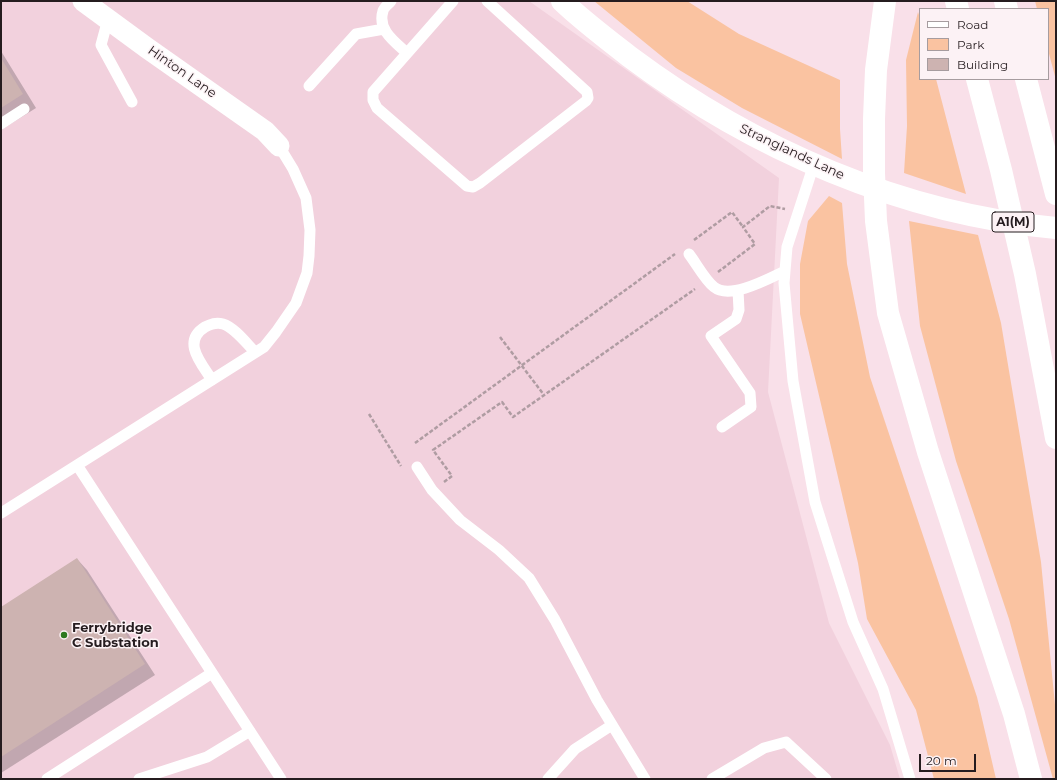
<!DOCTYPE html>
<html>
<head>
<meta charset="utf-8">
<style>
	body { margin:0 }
	#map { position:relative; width:1057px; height:780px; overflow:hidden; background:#f9e0e9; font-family:Montserrat,sans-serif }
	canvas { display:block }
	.frame { position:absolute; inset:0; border:2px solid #251c1f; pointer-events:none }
	.legend { position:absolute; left:919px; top:8px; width:130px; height:72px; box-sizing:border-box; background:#fcf2f5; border:1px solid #a69c9f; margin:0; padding:5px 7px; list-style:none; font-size:12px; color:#251c1f }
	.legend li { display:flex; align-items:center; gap:8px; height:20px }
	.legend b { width:20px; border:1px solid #a69c9f }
	.scale { position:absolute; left:919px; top:754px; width:57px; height:18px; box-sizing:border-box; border:2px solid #251c1f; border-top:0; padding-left:5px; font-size:12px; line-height:14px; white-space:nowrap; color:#251c1f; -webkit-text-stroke:3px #fcf2f5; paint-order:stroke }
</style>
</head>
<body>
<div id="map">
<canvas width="1057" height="780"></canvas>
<div class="frame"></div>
<ul class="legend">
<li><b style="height:5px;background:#fff"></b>Road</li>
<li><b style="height:11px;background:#fac3a1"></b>Park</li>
<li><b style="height:11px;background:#cdb3b1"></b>Building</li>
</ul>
<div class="scale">20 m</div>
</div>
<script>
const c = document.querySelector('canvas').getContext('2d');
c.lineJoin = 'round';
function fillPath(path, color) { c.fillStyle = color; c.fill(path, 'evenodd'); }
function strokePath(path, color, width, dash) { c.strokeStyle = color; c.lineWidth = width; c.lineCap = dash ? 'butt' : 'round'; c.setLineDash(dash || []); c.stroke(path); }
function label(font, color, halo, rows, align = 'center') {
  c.font = font + ' Montserrat,sans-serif'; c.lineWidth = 3; c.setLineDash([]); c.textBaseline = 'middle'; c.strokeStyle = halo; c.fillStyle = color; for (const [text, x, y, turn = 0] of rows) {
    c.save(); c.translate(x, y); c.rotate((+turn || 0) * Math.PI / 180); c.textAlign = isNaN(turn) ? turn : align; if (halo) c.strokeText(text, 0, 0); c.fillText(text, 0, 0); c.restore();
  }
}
const built = new Path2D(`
	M1,1H529L779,178L768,392L829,623L890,745L900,779H1Z`);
const green = new Path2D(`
	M594,1H687L739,34L840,80V129L842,159L742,108L676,68Z
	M1035,1H1056V80L1048,50V9H1037Z
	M918,12L920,18V79H936L966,194L904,173L907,126L906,60Z
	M829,196L842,203L847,264L870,377L977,697L996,779H934L916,710L867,619L858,563L800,314V264L808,221Z
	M909,221L978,235L1001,323L1041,562L1056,715V779H1053L1009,619L956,461L920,326Z`);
const shadow = new Path2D(`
	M1,51L36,108L1,130Z
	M77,559L87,570L155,675L1,773V608Z`);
const building = new Path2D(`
	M1,58L23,94L1,108Z
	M77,558L145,664L1,757V607Z`);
const path = new Path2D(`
	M694,240L732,212L743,227
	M718,272L755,244L743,227L770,206L785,209
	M500,337L544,395
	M369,414L401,466
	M415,443L675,254
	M444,482L452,476L433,450L502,402L513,417L695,289`);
const lane = new Path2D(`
	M391,1C389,4 384,7 383,11C377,30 395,42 407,53
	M453,1L373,92V100L377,108L467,186L473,187L480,183L586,101L588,98L587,92L487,1
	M108,19L101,45L132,102
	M309,86L356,34L384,29
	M1,124L24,109
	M814,164L787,247L784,283L793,381L815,502L853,622L883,689L910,779
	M689,254C696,263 705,280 714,287C730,300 768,279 785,271
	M212,380C202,364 181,342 205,327C211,324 216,322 223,324C234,327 247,344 255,352
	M722,427L751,407L750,393L711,336L736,319L739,310L738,290
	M77,465L281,779
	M417,467L432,490L460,520L499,550L529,578L555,620L597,700L645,779
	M1,513L264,347L276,332L296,303L307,273L309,256L310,230L306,198L293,169L279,146
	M47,779L212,673
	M139,779L207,757L250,731
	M548,779L575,749L612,725
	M712,779L764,748L786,742L826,779`);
const street = new Path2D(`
	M83,1L147,48L265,131L279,146`);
const secondary = new Path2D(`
	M562,1C583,21 607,39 630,57C753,149 902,214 1056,228`);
const highway = new Path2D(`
	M885,1L876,70L874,119V173L876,221L888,313L928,452L1014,714L1031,779
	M956,1L958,9
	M1005,1L1007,9
	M977,79L1001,170L1025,274L1056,438
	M1026,79L1056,194`);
const markers = [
	[64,635,4,"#2d7920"]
];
const shields = [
	[1013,222,42]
];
const shieldNames = [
	["A1(M)",1013,222]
];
const streetNames = [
	["Hinton Lane",182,72,35],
	["Stranglands Lane",792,152,25]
];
const poiNames = [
	["Ferrybridge",72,628],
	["C Substation",72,643]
];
fillPath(built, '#f2d1dd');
fillPath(green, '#fac3a1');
fillPath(shadow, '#0003');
fillPath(building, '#cdb3b1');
strokePath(path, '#af9ca2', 2.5, [4, 2]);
strokePath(lane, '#fff', 11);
strokePath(street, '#fff', 21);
strokePath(secondary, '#fff', 22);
strokePath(highway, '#fff', 22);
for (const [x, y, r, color] of markers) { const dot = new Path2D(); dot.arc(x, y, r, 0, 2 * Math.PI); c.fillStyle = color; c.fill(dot); strokePath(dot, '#fcf2f5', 1.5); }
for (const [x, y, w] of shields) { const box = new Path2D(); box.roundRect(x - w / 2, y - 10, w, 20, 3); c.fillStyle = '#fcf2f5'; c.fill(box); strokePath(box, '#251c1f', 1); }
label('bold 12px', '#251c1f', null, shieldNames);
label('13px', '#251c1f', '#fcf2f5', streetNames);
label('bold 13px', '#251c1f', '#fcf2f5', poiNames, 'left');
</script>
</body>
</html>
